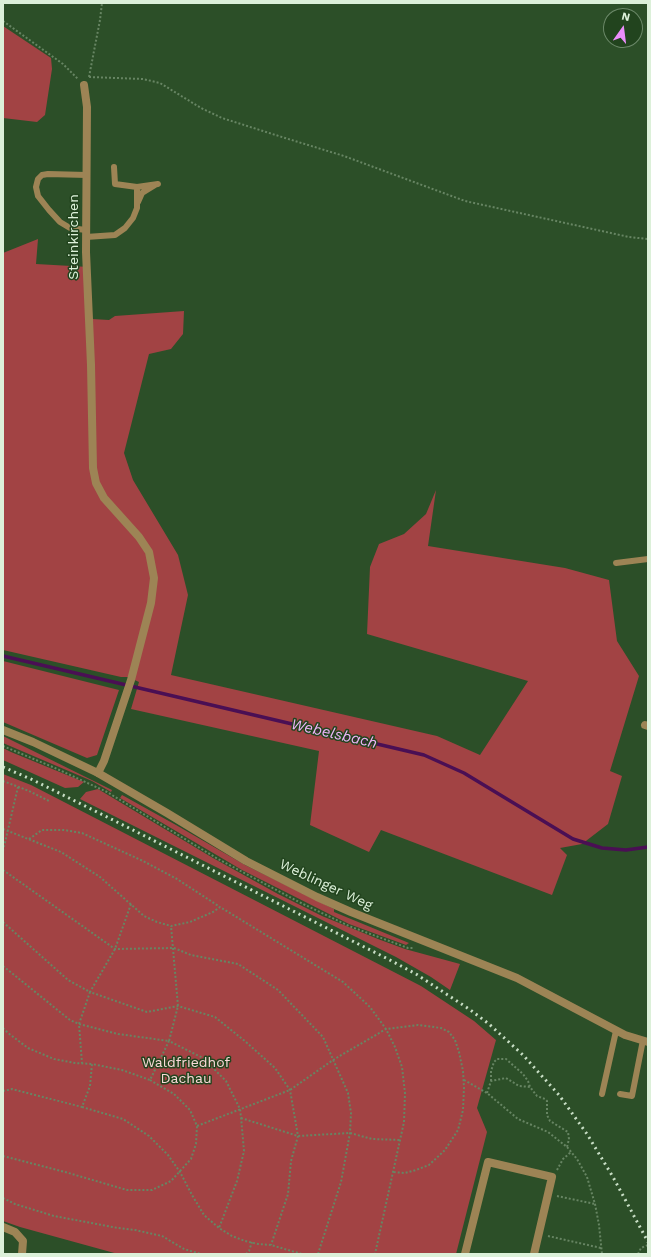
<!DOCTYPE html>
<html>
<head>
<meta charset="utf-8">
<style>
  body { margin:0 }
  #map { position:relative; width:651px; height:1257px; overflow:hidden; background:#2c4f28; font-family:"Work Sans",sans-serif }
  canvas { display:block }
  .frame { position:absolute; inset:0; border:4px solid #dcf0d9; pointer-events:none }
  .north { position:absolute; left:603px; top:8px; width:40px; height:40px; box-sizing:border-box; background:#22441e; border:1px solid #6c8969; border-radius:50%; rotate:14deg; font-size:11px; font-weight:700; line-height:16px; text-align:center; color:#dcf0d9 }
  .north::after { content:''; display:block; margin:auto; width:14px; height:18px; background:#eb8dfb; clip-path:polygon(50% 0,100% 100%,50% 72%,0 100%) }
</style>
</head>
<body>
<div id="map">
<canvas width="651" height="1257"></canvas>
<div class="frame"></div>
<div class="north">N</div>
</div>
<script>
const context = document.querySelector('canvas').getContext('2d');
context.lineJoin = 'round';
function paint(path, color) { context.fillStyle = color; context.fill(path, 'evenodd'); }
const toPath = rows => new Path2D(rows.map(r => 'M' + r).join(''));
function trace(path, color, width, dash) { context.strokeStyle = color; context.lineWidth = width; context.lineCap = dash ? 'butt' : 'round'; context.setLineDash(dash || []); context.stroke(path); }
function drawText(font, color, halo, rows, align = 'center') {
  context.font = font + ' "Work Sans",sans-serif'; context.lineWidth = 3; context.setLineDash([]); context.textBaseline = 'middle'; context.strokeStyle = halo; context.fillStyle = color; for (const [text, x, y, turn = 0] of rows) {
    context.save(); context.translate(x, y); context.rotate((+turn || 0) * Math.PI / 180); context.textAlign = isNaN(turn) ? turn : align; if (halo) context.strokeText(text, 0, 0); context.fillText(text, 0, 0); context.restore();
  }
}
paint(toPath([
  [3,26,51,58,52,69,45,115,37,122,3,118],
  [38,239,36,264,89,267,92,319,109,320,115,316,184,311,183,334,171,349,149,354,124,453,133,480,178,555,188,595,171,675,437,736,480,755,528,681,367,634,370,567,379,544,404,534,426,514,436,490,428,546,565,568,609,580,617,641,639,676,610,771,622,776,608,824,582,844,560,848,567,855,552,895,381,830,369,852,310,825,319,751,131,709,139,682,128,677,121,677,3,650,3,253],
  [3,661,119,690,97,755,87,758,3,722],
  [3,736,112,790,111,792,92,781,3,743],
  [3,748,11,752,84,782,78,787,65,788,3,760],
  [3,774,31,785,421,986,474,1021,496,1040,477,1108,487,1132,456,1254,118,1254,20,1227,3,1221],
  [98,789,213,858,278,894,322,916,378,939,405,949,460,964,450,990,431,977,396,957,80,799,86,792],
  [122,795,176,825,245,865,334,909,334,912,409,943,406,945,349,924,242,870,120,798]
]), '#a24344');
trace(toPath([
  [3,656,424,755,464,773,573,839,602,848,626,850,648,847]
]), '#4a0f54', 3.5);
trace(toPath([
  [3,21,63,64,78,79],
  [89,77,143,79,160,83,201,108,222,118,285,138,344,156,465,201,629,237,648,239],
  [89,77,100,20,102,3],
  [3,746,55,768,107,792,218,859,299,902,349,926,408,948,414,948],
  [3,781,29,791,49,801],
  [3,829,61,852,100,877,144,916,157,922,171,926,190,922,213,912,220,907,343,982,370,1007,386,1029,395,1047,402,1067,405,1093,404,1122,375,1254],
  [29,839,42,830,64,830,82,833,143,861,177,879,220,907],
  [3,851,18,787],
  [3,870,115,949,174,948,191,955,238,964,278,990,323,1037,348,1093,351,1113,350,1133,341,1182,318,1254],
  [131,904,115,949,90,992,147,1012,178,1006,215,1017,246,1042,275,1068,290,1090,298,1136,291,1161,288,1194,271,1245],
  [3,922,68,980,90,992,79,1024,82,1063],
  [3,966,70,1020,79,1024,118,1034,169,1041,178,1006,171,926],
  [3,1028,8,1033,28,1048,54,1059,75,1063,92,1064],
  [150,1080,174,1094,190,1110,197,1126,290,1090,333,1060,386,1029,418,1025,441,1028,449,1032,455,1040,459,1052,463,1071,464,1088,463,1110,458,1130,445,1150,429,1165,416,1170,405,1173,393,1172],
  [464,1080,487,1093,518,1119,548,1132,567,1147,577,1159,587,1177,595,1204,599,1225,602,1254],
  [491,1081,491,1071,494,1062,497,1059,506,1059,523,1074,528,1081,530,1087],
  [3,1091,12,1089,82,1107,90,1086,92,1064,122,1070,150,1080,169,1041,203,1058,226,1081,240,1109,241,1117,244,1151,237,1181,219,1228],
  [487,1093,491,1081,506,1078,519,1086,530,1087,537,1096,545,1099,547,1101,547,1115,550,1121,568,1132,569,1139,567,1147],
  [82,1107,123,1119,149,1136,168,1155,180,1172,192,1195,204,1215,219,1228,232,1236,245,1241,258,1244,271,1245,302,1254],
  [241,1118,298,1136,350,1133,372,1139,400,1140],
  [3,1156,65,1172,127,1190,152,1190,171,1181,191,1159,196,1144,197,1126],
  [557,1170,563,1159,571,1152],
  [557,1196,595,1204],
  [3,1198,15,1204,54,1216,118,1228,135,1230,162,1236,184,1249,201,1254],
  [548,1236,601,1248],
  [246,1254,249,1251,252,1242],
  [638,1254,641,1248,648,1245]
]), '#678563', 2, [2, 2]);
trace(toPath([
  [114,167,115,184,137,187,158,184],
  [138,202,142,193,155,185],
  [86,230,70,228,60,222,49,210,38,196,36,187,38,179,42,175,48,174,87,175],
  [86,237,115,235,125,228,133,218,137,208,137,187],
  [616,563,648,559],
  [602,1094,616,1031],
  [620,1094,632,1096,643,1040]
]), '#9d8455', 6);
trace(toPath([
  [84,85,87,107,86,252,91,365,93,468,96,483,104,498,139,537,149,552,154,578,151,603,131,680,104,761,98,773],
  [645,725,648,726],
  [3,1227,15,1232,23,1241,22,1254],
  [465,1254,488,1162,552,1177,534,1254]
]), '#9d8455', 8);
trace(toPath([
  [3,730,33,742,98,773,167,813,246,861,317,897,351,912,517,978,625,1035,648,1042]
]), '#9d8455', 8);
trace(toPath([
  [3,767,33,780,127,827,388,959,416,974,469,1009,489,1024,523,1055,559,1095,587,1134,613,1177,648,1242]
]), '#c8dec5', 3, [2, 4]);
drawText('14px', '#dcf0d9', '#22441e', [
  ["Steinkirchen",74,237,-90],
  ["Weblinger Weg",326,885,25]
]);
drawText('14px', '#fbd9d8', '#22441e', [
  ["Waldfriedhof",186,1063],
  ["Dachau",186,1079]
]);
drawText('italic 15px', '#efb4f9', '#22441e', [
  ["Webelsbach",334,734,13]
]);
</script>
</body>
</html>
